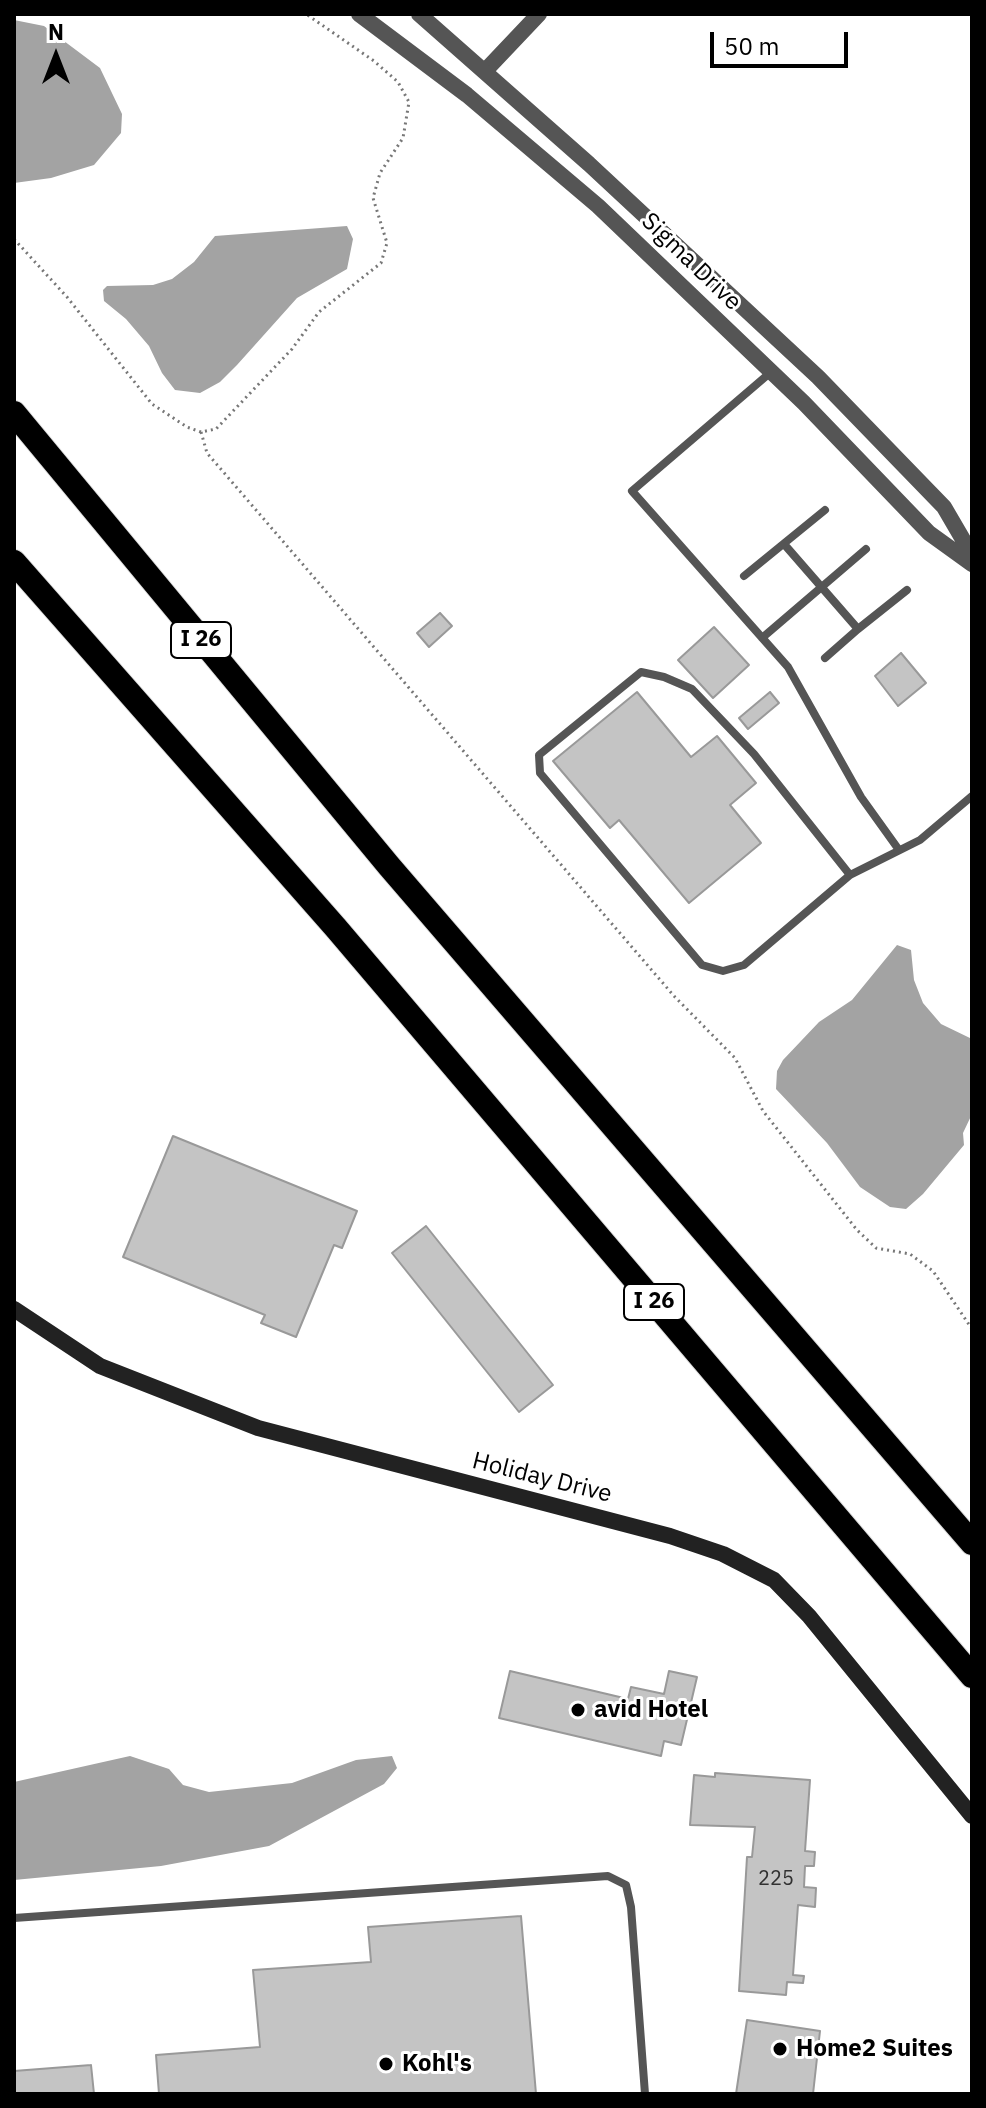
<!DOCTYPE html>
<html>
<head>
<meta charset="utf-8">
<style>
  body { margin:0 }
  #map { position:relative; width:986px; height:2108px; overflow:hidden; background:#fff; font-family:"IBM Plex Sans",sans-serif }
  canvas { display:block }
  .frame { position:absolute; inset:0; border:16px solid #000; pointer-events:none }
  .north { position:absolute; left:16px; top:16px; width:80px; height:80px; -webkit-text-stroke:6px #fff; paint-order:stroke; rotate:0deg; font-size:22px; font-weight:700; line-height:32px; text-align:center; color:#000 }
  .north::after { content:''; display:block; margin:auto; width:28px; height:36px; background:#000; clip-path:polygon(50% 0,100% 100%,50% 72%,0 100%) }
  .scale { position:absolute; left:710px; top:32px; width:138px; height:36px; box-sizing:border-box; border:4px solid #000; border-top:0; padding-left:10px; font-size:24px; line-height:28px; white-space:nowrap; color:#000; -webkit-text-stroke:6px #fff; paint-order:stroke }
</style>
</head>
<body>
<div id="map">
<canvas width="986" height="2108"></canvas>
<div class="frame"></div>
<div class="north">N</div>
<div class="scale">50 m</div>
</div>
<script>
const context = document.querySelector('canvas').getContext('2d');
context.lineJoin = 'round';
function paint(path, color) { context.fillStyle = color; context.fill(path, 'evenodd'); }
const toPath = rows => new Path2D(rows.map(r => 'M' + r).join(''));
function trace(path, color, width, dash) { context.strokeStyle = color; context.lineWidth = width; context.lineCap = dash ? 'butt' : 'round'; context.setLineDash(dash || []); context.stroke(path); }
function drawText(font, color, halo, rows, align = 'center') {
  context.font = font + ' "IBM Plex Sans",sans-serif'; context.lineWidth = 6; context.setLineDash([]); context.textBaseline = 'middle'; context.strokeStyle = halo; context.fillStyle = color; for (const [text, x, y, turn = 0] of rows) {
    context.save(); context.translate(x, y); context.rotate((+turn || 0) * Math.PI / 180); context.textAlign = isNaN(turn) ? turn : align; if (halo) context.strokeText(text, 0, 0); context.fillText(text, 0, 0); context.restore();
  }
}
paint(toPath([
  [14,20,44,26,100,68,122,114,121,133,94,165,51,178,14,183],
  [347,226,353,239,347,269,297,298,237,365,220,382,200,393,175,390,162,373,149,346,126,319,104,301,103,290,107,286,153,285,172,279,194,262,215,236],
  [897,945,911,950,914,980,923,1003,941,1024,972,1039,972,1114,963,1133,964,1145,923,1194,906,1209,890,1207,860,1187,827,1143,776,1089,777,1071,783,1060,819,1022,852,1000],
  [130,1756,169,1769,183,1785,209,1792,292,1783,356,1760,392,1756,397,1768,384,1784,269,1846,161,1866,14,1880,14,1782]
]), '#a3a3a3');
const building = toPath([
  [440,613,452,626,429,647,417,633,440,613],
  [714,627,749,665,713,698,678,660,714,627],
  [901,653,926,683,898,706,875,676,901,653],
  [637,692,691,757,717,736,756,783,730,805,761,843,689,903,619,820,610,828,553,761,637,692],
  [770,692,779,703,748,729,739,718,770,692],
  [173,1136,357,1211,342,1248,334,1245,296,1337,261,1323,265,1315,123,1257,173,1136],
  [426,1226,553,1385,519,1412,392,1253,426,1226],
  [510,1671,628,1699,631,1687,664,1694,669,1671,697,1677,681,1745,664,1741,661,1756,499,1718,510,1671],
  [715,1773,810,1780,805,1851,815,1852,814,1866,805,1866,804,1887,816,1888,815,1907,798,1905,793,1975,804,1976,803,1983,787,1982,786,1995,739,1991,747,1857,752,1857,755,1827,690,1825,694,1775,715,1777,715,1773],
  [521,1916,536,2094,159,2094,156,2055,260,2047,253,1970,371,1962,368,1927,521,1916],
  [747,2020,820,2031,813,2094,736,2094,747,2020],
  [91,2065,94,2094,14,2094,14,2071,91,2065]
]);
paint(building, '#c4c4c4');
trace(building, '#999', 2);
const motorway = toPath([
  [14,413,389,866,972,1543],
  [14,562,336,928,972,1676]
]);
trace(motorway, '#dbdbdb', 26);
trace(toPath([
  [14,239,67,297,152,404,187,427,201,432,216,429,292,349,319,312,381,263,387,243,373,198,380,173,403,138,409,102,398,82,374,61,306,14],
  [201,432,207,453,674,996,735,1058,763,1111,857,1230,876,1248,910,1254,933,1271,972,1329]
]), '#777', 3, [2, 4]);
trace(toPath([
  [771,372,632,491,788,667,861,797,899,850],
  [784,544,858,629,825,658],
  [744,576,825,510],
  [858,629,907,590],
  [762,638,866,549],
  [850,875,754,754,692,689,664,677,641,672,539,755,540,773,702,965,723,971,744,965,850,875,920,840,972,796],
  [14,1918,608,1876,626,1885,631,1907,645,2094]
]), '#555', 8);
trace(toPath([
  [485,71,539,14]
]), '#555', 16);
trace(toPath([
  [359,14,467,95,598,206,804,403,929,533,972,564],
  [419,14,589,164,818,377,944,507,972,555]
]), '#555', 16);
trace(toPath([
  [14,1309,100,1366,258,1428,670,1536,723,1554,774,1580,809,1616,972,1816]
]), '#222', 16);
trace(motorway, '#000', 24);
for (const [x, y, r, color] of [
  [578,1710,8,"#000"],
  [780,2049,8,"#000"],
  [386,2064,8,"#000"]
]) { const dot = new Path2D(); dot.arc(x, y, r, 0, 2 * Math.PI); context.fillStyle = color; context.fill(dot); trace(dot, '#fff', 3); }
drawText('20px', '#313131', null, [
  ["225",776,1879]
]);
for (const [x, y, w] of [
  [201,640,60],
  [654,1302,60]
]) { const box = new Path2D(); box.roundRect(x - w / 2, y - 18, w, 36, 6); context.fillStyle = '#fff'; context.fill(box); trace(box, '#000', 2); }
drawText('bold 22px', '#000', null, [
  ["I 26",201,640],
  ["I 26",654,1302]
]);
drawText('24px', '#000', '#fff', [
  ["Sigma Drive",691,262,44],
  ["Holiday Drive",542,1478,14]
]);
drawText('bold 24px', '#000', '#fff', [
  ["avid Hotel",594,1710],
  ["Home2 Suites",796,2049],
  ["Kohl's",402,2064]
], 'left');
</script>
</body>
</html>
